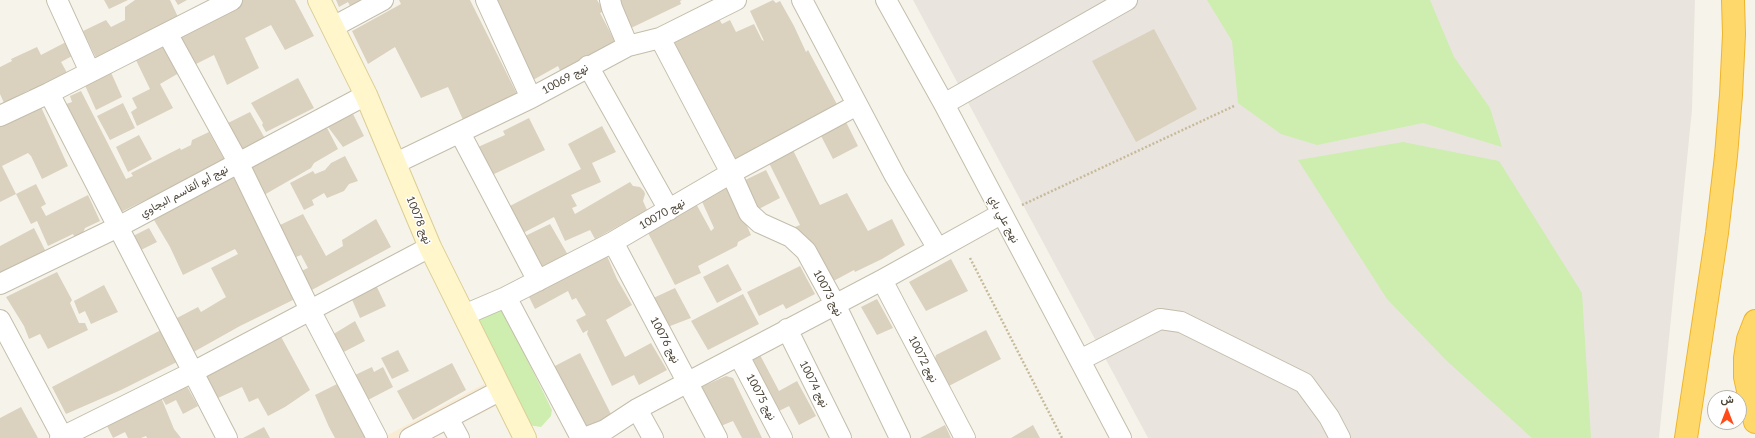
<!DOCTYPE html>
<html>
<head>
<meta charset="utf-8">
<style>
  body { margin:0 }
  #map { position:relative; width:1755px; height:438px; overflow:hidden; background:#f6f4ea; font-family:Lato,Vazirmatn,sans-serif }
  canvas { display:block }
  .north { position:absolute; left:1707px; top:390px; width:40px; height:40px; box-sizing:border-box; background:#fff; border:1px solid #b7b5af; border-radius:50%; rotate:0deg; font-size:11px; font-weight:700; line-height:16px; text-align:center; color:#4c4537 }
  .north::after { content:''; display:block; margin:auto; width:14px; height:18px; background:#ff4b18; clip-path:polygon(50% 0,100% 100%,50% 72%,0 100%) }
</style>
</head>
<body>
<div id="map">
<canvas width="1755" height="438"></canvas>
<div class="north">ش</div>
</div>
<script>
const context = document.querySelector('canvas').getContext('2d');
context.lineJoin = 'round';
function paint(path, color) { context.fillStyle = color; context.fill(path, 'evenodd'); }
const toPath = rows => new Path2D(rows.map(r => 'M' + r).join(''));
function trace(path, color, width, dash) { context.strokeStyle = color; context.lineWidth = width; context.lineCap = dash ? 'butt' : 'round'; context.setLineDash(dash || []); context.stroke(path); }
function drawText(font, color, halo, rows, align = 'center') {
  context.font = font + ' Lato,Vazirmatn,sans-serif'; context.lineWidth = 3; context.setLineDash([]); context.textBaseline = 'middle'; context.strokeStyle = halo; context.fillStyle = color; for (const [text, x, y, turn = 0] of rows) {
    context.save(); context.translate(x, y); context.rotate((+turn || 0) * Math.PI / 180); context.textAlign = isNaN(turn) ? turn : align; if (halo) context.strokeText(text, 0, 0); context.fillText(text, 0, 0); context.restore();
  }
}
paint(toPath([
  [484,384,496,406,434,438,382,438]
]), '#faecd4');
paint(toPath([
  [913,0,1695,0,1692,110,1659,438,1148,438]
]), '#e9e5de');
paint(toPath([
  [1207,0,1430,0,1454,57,1490,108,1502,147,1423,123,1317,145,1281,134,1238,103,1232,41],
  [1403,142,1499,161,1582,293,1591,438,1532,438,1447,361,1387,299,1298,160],
  [493,306,503,310,552,410,551,416,541,427,528,425,474,316]
]), '#cdeeaf');
paint(toPath([
  [104,0,128,0,109,9],
  [135,0,170,0,178,17,98,62,83,31,106,20,111,27,125,20,125,7],
  [175,0,187,0,178,5],
  [240,0,295,0,314,36,285,50,271,25,245,38,259,68,227,85,214,55,192,66,176,32],
  [336,0,368,0,351,8,348,2,339,7],
  [399,0,470,0,518,96,464,122,448,87,421,98,395,47,368,64,352,31,401,4],
  [491,0,597,0,604,11,600,13,618,47,563,77,558,66,533,80],
  [615,0,682,0,680,1,681,4,629,29],
  [773,0,776,3,780,1,794,26,806,52,808,50,840,110,756,147,759,153,732,167,668,40,718,17,722,24,730,20,736,32,754,24,762,40,764,41,750,11],
  [1154,29,1197,109,1136,142,1092,61],
  [161,41,179,73,160,84,173,108,137,126,131,112,137,108,132,98,150,89,133,54],
  [66,42,74,55,61,62,70,78,33,96,29,90,4,103,0,94,0,67,12,61,11,59,37,47,41,55],
  [109,68,122,97,96,110,83,81],
  [298,78,314,108,266,132,262,125,263,123,251,103],
  [81,91,126,179,133,176,131,173,180,148,181,150,191,145,192,140,209,132,225,161,115,215,63,105,72,102,70,96],
  [123,103,135,128,110,140,97,116],
  [41,107,68,166,42,179,31,156,28,153,2,166,16,194,36,184,46,204,41,207,46,216,88,195,100,221,85,228,83,233,75,238,73,234,48,246,37,221,31,224,16,194,0,202,0,127],
  [250,112,267,142,239,159,222,126],
  [353,114,364,136,343,147,328,127],
  [529,118,545,150,492,175,478,147,505,135,503,131],
  [845,120,858,146,833,159,820,134],
  [324,122,338,149,314,163,311,168,264,195,248,163],
  [602,126,616,152,592,163,601,182,571,195,577,206,572,208,575,214,630,182,633,186,640,187,644,191,645,194,643,201,647,210,595,239,590,230,565,241,554,217,521,234,508,207,581,169,568,144],
  [139,135,152,159,128,172,116,147],
  [791,146,820,205,847,193,868,231,892,219,905,245,882,259,855,272,854,270,828,284,810,254,795,227,800,225,767,159],
  [345,156,358,181,349,184,344,191,327,198,320,186,324,193,312,200,314,205,304,210,290,183,313,171,315,174,325,170,331,163],
  [766,170,780,198,755,211,741,182],
  [233,176,297,298,240,326,190,354,175,319,198,307,201,312,226,297,211,268,238,254,235,249,183,275,170,247,151,215],
  [726,178,751,235,738,242,737,246,698,266,701,273,675,285,645,227,694,200,711,231,714,228,699,195],
  [303,214,326,256,343,246,342,240,376,219,391,247,310,291,297,273,308,268,301,255,296,257,280,225],
  [550,224,568,255,539,270,523,237],
  [34,228,48,256,0,280,0,246],
  [149,228,157,242,139,251,131,237],
  [604,249,617,279,632,305,606,320,625,357,651,343,667,370,639,385,634,375,612,386,587,334,588,330,583,333,576,320,586,315,576,298,572,300,568,291,535,309,525,289],
  [951,259,968,291,926,311,909,282],
  [728,264,742,290,717,303,703,277],
  [800,266,815,294,786,309,783,304,759,316,747,292],
  [57,272,72,300,70,303,79,323,85,323,88,330,48,349,40,334,29,339,24,326,6,297],
  [375,283,386,306,360,318,350,295],
  [104,285,118,312,91,324,85,311,79,314,74,301],
  [675,288,691,318,665,328,649,300],
  [743,294,759,324,708,350,691,321],
  [877,299,893,328,877,335,861,307],
  [355,321,365,341,336,356,327,338],
  [161,330,177,362,121,390,66,414,52,387],
  [986,330,1001,359,945,388,933,366,936,355],
  [279,333,310,390,285,407,268,416,258,398,249,402,242,387,218,398,203,373],
  [398,350,409,371,392,379,381,358],
  [580,353,614,420,585,430,551,368],
  [760,355,779,391,797,381,816,416,799,425,789,406,775,413,746,363],
  [452,363,466,390,413,420,397,391],
  [372,367,374,372,383,367,393,387,368,400,355,375],
  [726,376,733,378,762,438,742,438,733,421,716,428,697,389],
  [184,381,198,406,183,414,176,400,166,405,160,395],
  [339,383,368,438,335,438,329,427,315,395],
  [160,395,174,429,181,438,147,438,146,436,141,438,128,438,125,432,113,438,105,422],
  [21,407,38,438,0,438,0,418],
  [945,425,951,438,920,438],
  [1033,425,1040,438,1011,438],
  [264,427,270,438,243,438]
]), '#dad1be');
const street = toPath([
  [57,0,90,72],
  [486,0,531,98],
  [610,0,612,8,628,46],
  [802,0,895,176,938,249],
  [886,0,944,104,1121,438],
  [333,27,383,0],
  [167,33,238,162,310,310,377,438],
  [660,38,731,173,749,213,760,223,791,237,806,251,835,304,900,438],
  [588,66,669,210],
  [49,93,227,438],
  [944,104,1127,0],
  [0,116,49,93,232,0],
  [460,133,538,281],
  [396,163,531,98,628,46,660,38,736,0],
  [613,242,717,438],
  [882,280,965,438],
  [0,284,118,227,366,95],
  [506,297,581,438],
  [464,315,506,297,613,242,731,173,857,105],
  [0,320,63,438],
  [787,329,841,438],
  [739,356,782,438],
  [1080,360,1160,319,1181,322,1304,383,1329,417,1340,438],
  [637,409,653,438],
  [448,418,459,438],
  [60,438,193,372,430,247],
  [410,438,501,390],
  [584,438,605,430,637,409,882,280,1001,214]
]);
const secondary = toPath([
  [319,0,366,95,430,247,525,438]
]);
const highway = toPath([
  [1755,321,1748,339,1745,358,1745,377,1755,422],
  [1686,438,1717,233,1726,156,1731,95,1734,34,1733,0]
]);
trace(street, '#c3bdab', 22);
trace(secondary, '#dbcd95', 24);
trace(highway, '#eeb42c', 24);
trace(toPath([
  [1022,205,1234,106],
  [970,258,1062,438]
]), '#c7ba9b', 2.5, [2, 2]);
trace(street, '#fff', 20);
trace(secondary, '#fff6cb', 22);
trace(highway, '#ffd86c', 22);
drawText('11px', '#4c4537', '#fff', [
  ["نهج 10069",565,79,-29],
  ["نهج أبو ألقاسم البجاوي",184,191,-28],
  ["نهج 10070",662,214,-30],
  ["نهج علي باي",1004,219,62],
  ["نهج 10078",419,220,68],
  ["نهج 10073",828,293,62],
  ["نهج 10076",665,340,62],
  ["نهج 10072",923,359,63],
  ["نهج 10074",814,384,63],
  ["نهج 10075",761,397,62]
]);
</script>
</body>
</html>
